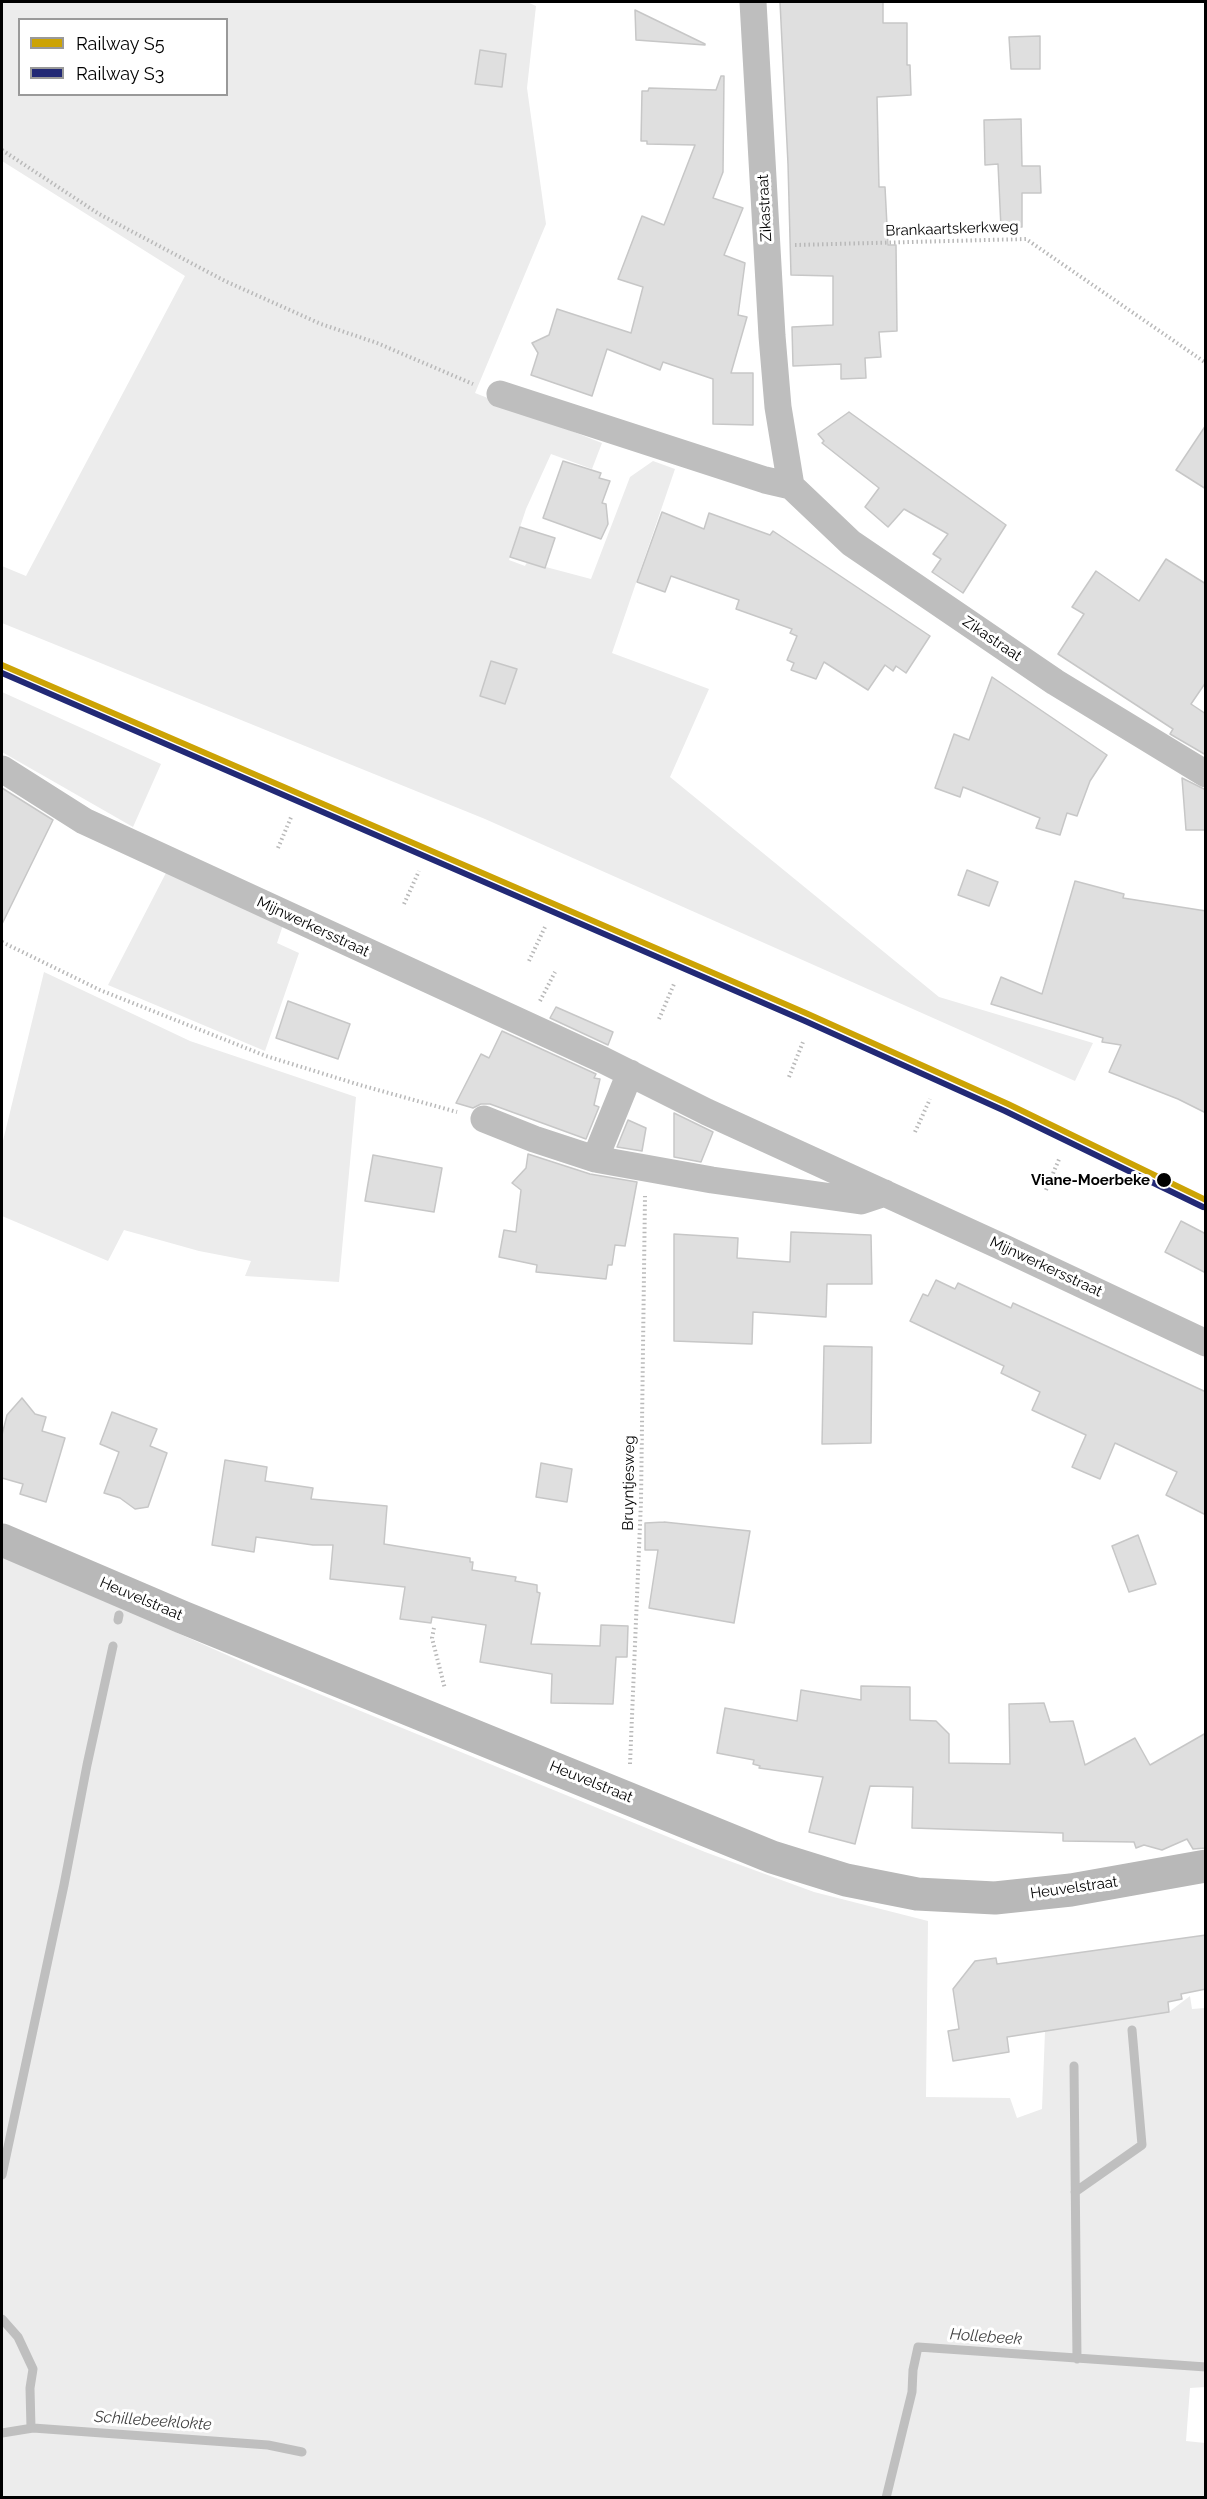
<!DOCTYPE html>
<html>
<head>
<meta charset="utf-8">
<style>
  body { margin:0 }
  #map { position:relative; width:1207px; height:2499px; overflow:hidden; background:#fff; font-family:Raleway,sans-serif }
  canvas { display:block }
  .frame { position:absolute; inset:0; border:3px solid #000; pointer-events:none }
  .legend { position:absolute; left:18px; top:18px; width:210px; height:78px; box-sizing:border-box; background:#fff; border:2px solid #999; margin:0; padding:8px 10px; list-style:none; font-size:18px; color:#000 }
  .legend li { display:flex; align-items:center; gap:12px; height:30px }
  .legend b { width:30px; border:2px solid #999 }
</style>
</head>
<body>
<div id="map">
<canvas width="1207" height="2499"></canvas>
<div class="frame"></div>
<ul class="legend">
<li><b style="height:8px;background:#cca305"></b>Railway S5</li>
<li><b style="height:8px;background:#222975"></b>Railway S3</li>
</ul>
</div>
<script>
const context = document.querySelector('canvas').getContext('2d');
context.lineJoin = 'round';
function paint(path, color) { context.fillStyle = color; context.fill(path, 'evenodd'); }
const toPath = rows => new Path2D(rows.map(r => 'M' + r).join(''));
function trace(path, color, width, dash) { context.strokeStyle = color; context.lineWidth = width; context.lineCap = dash ? 'butt' : 'round'; context.setLineDash(dash || []); context.stroke(path); }
function drawText(font, color, halo, rows, align = 'center') {
  context.font = font + ' Raleway,sans-serif'; context.lineWidth = 6; context.setLineDash([]); context.textBaseline = 'middle'; context.strokeStyle = halo; context.fillStyle = color; for (const [text, x, y, turn = 0] of rows) {
    context.save(); context.translate(x, y); context.rotate((+turn || 0) * Math.PI / 180); context.textAlign = isNaN(turn) ? turn : align; if (halo) context.strokeText(text, 0, 0); context.fillText(text, 0, 0); context.restore();
  }
}
paint(toPath([
  [2,2,527,2,536,6,527,88,546,224,475,393,602,443,592,469,551,454,526,509,509,560,525,566,527,562,591,579,630,477,653,461,675,469,612,653,709,689,670,777,939,997,1093,1043,1075,1081,485,819,2,623,2,566,26,576,185,276,2,161],
  [20,20,226,20,226,94,20,94],
  [2,692,161,764,133,827,2,752],
  [168,869,284,922,277,943,299,953,265,1051,108,985],
  [44,972,190,1041,356,1097,339,1282,245,1276,251,1261,199,1251,124,1230,108,1261,2,1216,2,1145],
  [2,1555,263,1671,705,1852,814,1892,928,1921,926,2097,1010,2098,1017,2118,1042,2109,1045,2031,1169,2012,1190,1996,1192,2009,1205,2008,1206,2387,1190,2388,1186,2441,1205,2443,1205,2497,2,2497]
]), '#ececec');
trace(toPath([
  [118,1620,119,1615],
  [1074,2066,1077,2359],
  [2,2175,64,1885,87,1765,113,1646],
  [1075,2192,1142,2145,1132,2030],
  [2,2319,18,2337,33,2369,30,2388,31,2428],
  [2,2433,33,2428,268,2445,302,2452],
  [886,2498,912,2392,913,2370,918,2347,1206,2367]
]), '#bfbfbf', 9);
const building = toPath([
  [780,2,883,2,883,23,907,23,907,65,910,65,911,95,877,97,879,187,885,187,888,245,896,245,897,331,879,332,881,357,865,358,866,378,841,379,841,364,793,366,792,327,833,325,833,276,791,275,788,164,780,2],
  [635,10,705,44,705,45,636,40,635,10],
  [1040,36,1040,69,1011,69,1009,37,1040,36],
  [480,50,506,54,502,87,475,84,480,50],
  [721,76,724,76,723,172,713,198,743,208,724,255,745,263,738,315,747,317,731,373,753,373,753,425,713,424,713,379,663,362,660,370,607,349,592,396,531,375,538,353,532,343,549,335,557,309,631,333,643,287,618,279,642,216,664,225,695,145,647,144,647,141,641,141,642,91,648,91,649,88,716,90,721,76],
  [1021,119,1022,166,1040,166,1041,193,1022,193,1022,227,1001,228,998,164,985,165,984,120,1021,119],
  [849,412,1006,525,963,593,932,572,941,559,933,554,948,534,904,509,888,527,865,507,879,488,822,443,824,441,818,434,849,412],
  [1206,425,1206,489,1176,470,1206,425],
  [563,461,601,473,599,478,610,481,602,503,606,504,608,524,601,539,543,518,563,461],
  [662,512,704,529,709,513,770,535,773,531,930,636,906,673,896,666,893,671,885,665,868,690,824,662,816,679,791,670,794,663,787,660,797,636,790,633,792,629,736,609,739,600,671,576,665,592,637,582,662,512],
  [520,527,555,538,545,568,510,557,520,527],
  [1166,559,1206,584,1206,682,1191,704,1206,714,1206,755,1170,734,1173,729,1058,654,1084,614,1072,607,1096,571,1139,601,1166,559],
  [491,661,517,669,505,704,480,696,491,661],
  [992,677,1107,755,1090,781,1077,816,1067,813,1060,835,1036,828,1040,818,963,787,960,797,935,788,954,734,969,740,992,677],
  [1182,778,1206,790,1206,830,1186,830,1182,778],
  [2,788,53,820,2,924,2,788],
  [967,870,998,882,989,906,958,895,967,870],
  [1075,881,1124,894,1123,898,1206,911,1206,1113,1178,1099,1109,1072,1121,1045,1102,1042,1103,1038,991,1004,1001,977,1042,994,1075,881],
  [288,1001,350,1024,338,1059,276,1038,288,1001],
  [556,1007,613,1032,608,1045,550,1018,556,1007],
  [502,1031,596,1074,594,1078,600,1079,594,1105,599,1107,586,1139,490,1104,481,1104,473,1108,456,1103,481,1054,489,1058,502,1031],
  [674,1113,713,1132,701,1162,674,1157,674,1113],
  [628,1120,646,1128,642,1151,617,1147,628,1120],
  [528,1154,590,1174,637,1182,625,1246,615,1245,612,1265,608,1265,606,1279,536,1272,537,1265,499,1257,504,1230,516,1232,521,1190,512,1183,526,1168,528,1154],
  [373,1155,442,1168,434,1212,365,1201,373,1155],
  [1181,1221,1206,1234,1206,1273,1165,1252,1181,1221],
  [791,1232,871,1235,872,1284,827,1284,826,1317,753,1312,752,1344,674,1341,674,1234,738,1238,737,1258,790,1262,791,1232],
  [936,1280,955,1289,958,1283,1011,1308,1013,1303,1206,1392,1206,1515,1166,1495,1177,1472,1115,1443,1100,1479,1072,1467,1086,1435,1032,1410,1040,1392,1001,1373,1004,1366,910,1321,923,1294,928,1296,936,1280],
  [824,1346,872,1347,871,1443,822,1444,824,1346],
  [22,1398,35,1414,46,1417,42,1431,65,1438,46,1502,20,1494,23,1484,2,1478,2,1435,7,1415,22,1398],
  [112,1412,157,1429,150,1446,167,1453,148,1507,135,1509,120,1498,104,1493,119,1452,100,1444,112,1412],
  [225,1460,267,1467,265,1481,313,1488,311,1499,387,1506,384,1544,470,1558,470,1562,473,1562,472,1570,516,1577,515,1581,537,1585,537,1592,540,1593,531,1644,600,1646,601,1625,628,1626,627,1657,616,1657,613,1704,551,1703,552,1674,480,1662,486,1625,432,1617,431,1623,400,1619,405,1587,330,1579,333,1545,313,1545,256,1537,254,1552,212,1545,225,1460],
  [541,1463,572,1469,567,1502,536,1497,541,1463],
  [664,1522,750,1531,734,1623,649,1608,658,1550,645,1550,645,1523,664,1522],
  [1138,1535,1156,1584,1129,1592,1112,1546,1138,1535],
  [861,1686,910,1687,910,1720,936,1721,949,1734,949,1763,1010,1764,1009,1704,1044,1703,1050,1722,1073,1721,1085,1765,1135,1738,1150,1765,1206,1733,1206,1848,1193,1849,1187,1839,1162,1850,1144,1845,1136,1848,1134,1842,1063,1841,1063,1833,912,1828,913,1787,870,1786,855,1844,809,1832,823,1777,759,1768,760,1766,753,1764,754,1760,717,1753,725,1708,797,1721,801,1690,861,1700,861,1686],
  [1206,1935,1206,1989,1181,1994,1182,1999,1168,2002,1169,2012,1007,2037,1009,2052,953,2061,948,2031,959,2029,953,1989,975,1961,996,1958,997,1964,1206,1935]
]);
paint(building, '#dfdfdf');
trace(building, '#c7c7c7', 1.5);
trace(toPath([
  [2,150,99,214,225,281,321,324,377,343,473,384],
  [795,245,1026,239,1206,363],
  [278,848,292,815],
  [404,904,419,871],
  [2,942,100,990,266,1056,360,1085,457,1112],
  [529,961,545,927],
  [540,1001,555,972],
  [659,1019,674,984],
  [789,1077,803,1042],
  [915,1132,930,1099],
  [1046,1190,1060,1157],
  [434,1628,432,1638,445,1689],
  [630,1764,641,1501,645,1196]
]), '#b9b9b9', 4, [1.5, 3]);
trace(toPath([
  [753,2,772,336,778,407,791,486],
  [500,394,765,480,791,486,851,543,1055,682,1206,774],
  [2,769,84,821,603,1060,707,1112,1000,1246,1206,1343],
  [484,1119,534,1139,595,1159,712,1180,861,1201,885,1193],
  [595,1159,630,1073]
]), '#bebebe', 27);
trace(toPath([
  [2,1540,182,1617,772,1857,846,1880,917,1894,995,1898,1071,1890,1206,1866]
]), '#b8b8b8', 33);
trace(toPath([
  [2,665,808,1014,1008,1104,1206,1200]
]), '#cca305', 6);
trace(toPath([
  [2,673,805,1021,1005,1111,1203,1207]
]), '#222975', 6);
for (const [x, y, r, color] of [
  [1164,1180,8,"#000"]
]) { const dot = new Path2D(); dot.arc(x, y, r, 0, 2 * Math.PI); context.fillStyle = color; context.fill(dot); trace(dot, '#fff', 2); }
drawText('15px', '#000', '#fff', [
  ["Zikastraat",765,208,-93],
  ["Brankaartskerkweg",952,229,-2],
  ["Zikastraat",992,639,34],
  ["Mijnwerkersstraat",313,927,25],
  ["Mijnwerkersstraat",1046,1267,25],
  ["Bruyntjesweg",629,1483,-89],
  ["Heuvelstraat",141,1599,23],
  ["Heuvelstraat",591,1782,22],
  ["Heuvelstraat",1074,1888,-8]
]);
drawText('bold 15px', '#000', '#fff', [
  ["Viane-Moerbeke",1150,1180]
], 'right');
drawText('italic 16px', '#444', '#fff', [
  ["Hollebeek",986,2337,4],
  ["Schillebeeklokte",153,2421,4]
]);
</script>
</body>
</html>
